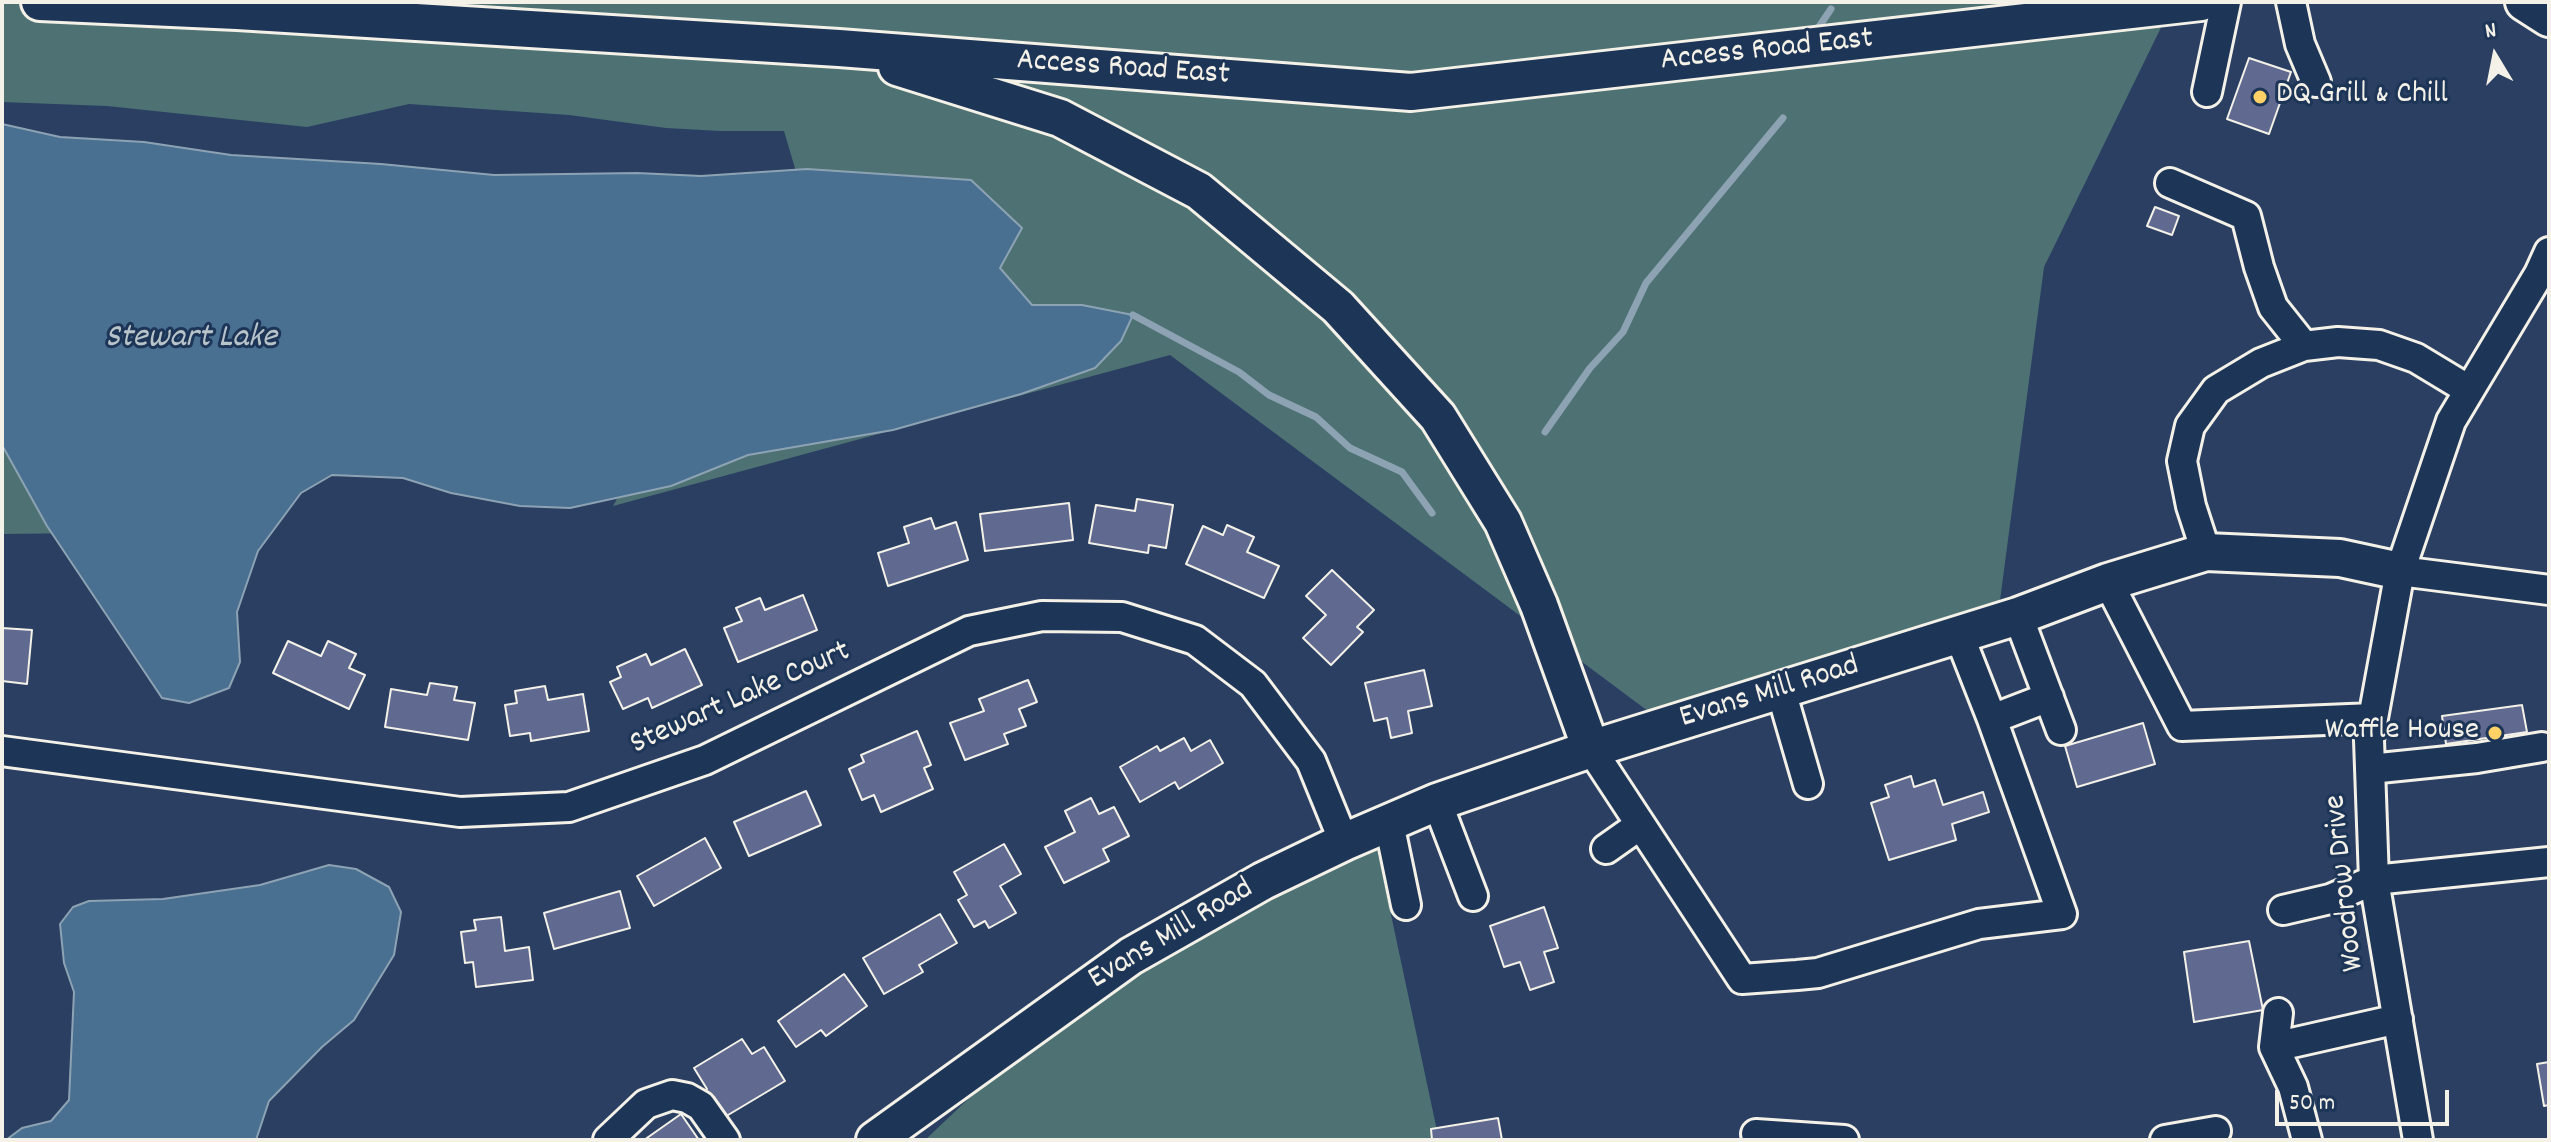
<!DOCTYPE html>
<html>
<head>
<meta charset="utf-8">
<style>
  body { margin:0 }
  #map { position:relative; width:2551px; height:1142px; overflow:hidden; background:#2a3f62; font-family:Dekko,sans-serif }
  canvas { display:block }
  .frame { position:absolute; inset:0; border:4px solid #f4f1e8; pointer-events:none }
  .north { position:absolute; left:2455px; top:16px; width:80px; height:80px; -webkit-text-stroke:6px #1d3557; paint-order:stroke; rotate:350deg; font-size:22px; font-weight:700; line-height:32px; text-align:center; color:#f4f1e8 }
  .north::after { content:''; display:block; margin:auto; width:28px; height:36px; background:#f4f1e8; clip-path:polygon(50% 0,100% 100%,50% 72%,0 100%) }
  .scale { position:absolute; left:2275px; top:1090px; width:174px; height:36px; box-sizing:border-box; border:4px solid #f4f1e8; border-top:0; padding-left:10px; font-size:24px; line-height:28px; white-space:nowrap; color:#f4f1e8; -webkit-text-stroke:6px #1d3557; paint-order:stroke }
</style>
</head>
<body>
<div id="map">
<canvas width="2551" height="1142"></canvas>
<div class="frame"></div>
<div class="north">N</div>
<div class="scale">50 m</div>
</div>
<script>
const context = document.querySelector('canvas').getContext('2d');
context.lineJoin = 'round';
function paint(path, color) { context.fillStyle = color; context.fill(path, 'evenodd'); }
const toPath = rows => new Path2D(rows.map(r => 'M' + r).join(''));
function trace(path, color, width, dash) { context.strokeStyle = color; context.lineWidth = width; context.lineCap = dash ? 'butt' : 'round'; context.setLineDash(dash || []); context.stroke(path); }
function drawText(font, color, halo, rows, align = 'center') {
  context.font = font + ' Dekko,sans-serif'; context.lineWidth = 6; context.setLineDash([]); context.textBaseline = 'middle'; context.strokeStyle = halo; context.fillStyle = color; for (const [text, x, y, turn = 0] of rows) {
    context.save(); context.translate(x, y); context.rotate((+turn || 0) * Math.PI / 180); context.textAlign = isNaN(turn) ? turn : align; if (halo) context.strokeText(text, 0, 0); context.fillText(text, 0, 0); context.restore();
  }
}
paint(toPath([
  [2,2,1986,2,2171,7,2044,267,1999,608,1660,720,1170,355,613,506,702,345,817,243,784,131,721,131,666,128,569,115,409,104,307,127,107,106,2,102],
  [2,390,86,533,2,534],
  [1377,849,1439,1140,925,1140,1060,1012,1217,918]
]), '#4e7273');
const water = toPath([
  [2,124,60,137,144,142,231,155,381,164,494,175,637,173,701,176,807,169,971,180,1022,228,1000,268,1032,305,1082,305,1133,315,1121,341,1095,368,1021,394,893,430,748,455,671,486,570,508,520,506,451,493,403,478,332,475,301,493,258,551,237,612,240,662,229,688,189,703,162,698,47,526,2,445,2,124],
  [329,865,356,869,389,887,401,912,394,955,354,1020,322,1047,269,1101,256,1140,6,1140,22,1128,51,1121,69,1100,74,992,64,963,60,924,73,907,89,901,163,899,260,885,329,865]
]);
paint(water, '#496f91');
trace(water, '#8da3b4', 2);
trace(toPath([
  [1814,34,1831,9],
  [1133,315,1239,372,1269,395,1316,417,1350,448,1402,472,1432,513],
  [1545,432,1590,368,1623,332,1646,283,1783,118]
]), '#8da3b4', 7);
const building = toPath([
  [2249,58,2291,72,2269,134,2227,119,2249,58],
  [2155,207,2179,216,2172,235,2147,226,2155,207],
  [1137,499,1173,505,1166,548,1149,545,1148,553,1089,543,1096,505,1135,511,1137,499],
  [1069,503,1073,540,985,551,980,514,1069,503],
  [931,518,935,529,956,522,968,560,888,586,878,553,909,543,904,527,931,518],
  [1227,525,1254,537,1247,552,1279,566,1264,598,1186,564,1203,526,1223,535,1227,525],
  [1332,570,1374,610,1357,627,1363,632,1331,665,1303,638,1326,615,1306,596,1332,570],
  [803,595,817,630,738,662,724,628,742,621,736,608,760,598,765,610,803,595],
  [2,628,32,630,27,684,2,681,2,628],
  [288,641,321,656,328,641,356,654,349,668,365,675,349,709,273,673,288,641],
  [685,649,702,685,652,708,648,698,623,709,610,682,621,677,617,667,646,654,651,665,685,649],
  [1424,670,1432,706,1408,711,1412,733,1391,738,1387,718,1374,721,1365,683,1424,670],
  [1028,680,1037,702,1019,709,1026,726,1004,734,1008,744,965,760,950,723,984,711,979,699,1028,680],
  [430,683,457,687,454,700,475,703,468,740,385,727,391,689,427,695,430,683],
  [545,686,548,700,583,694,589,731,531,741,530,733,510,736,505,705,517,703,515,691,545,686],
  [2522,705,2527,732,2446,744,2442,716,2522,705],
  [2143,723,2155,764,2077,787,2065,746,2143,723],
  [917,731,931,765,924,768,933,789,881,812,874,795,862,800,849,769,864,762,861,755,917,731],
  [1184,738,1191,751,1210,740,1223,763,1179,789,1175,782,1140,802,1120,767,1157,746,1160,751,1184,738],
  [1911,776,1914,787,1935,780,1943,805,1983,792,1989,812,1952,824,1956,840,1889,860,1871,803,1889,797,1885,785,1911,776],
  [806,791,821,825,749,856,734,822,806,791],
  [1091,798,1099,814,1114,807,1129,836,1103,849,1109,861,1064,883,1045,847,1075,832,1065,811,1091,798],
  [705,838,721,868,654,906,637,876,705,838],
  [1004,844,1021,874,1000,886,1016,913,989,928,985,921,974,927,958,900,967,895,954,872,1004,844],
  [620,891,630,928,554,949,544,913,620,891],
  [1544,907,1558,948,1544,952,1554,982,1530,990,1520,962,1504,967,1490,926,1544,907],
  [940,914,957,943,919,965,923,972,884,994,863,958,940,914],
  [501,917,505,951,529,947,533,980,476,987,473,962,465,963,461,932,476,930,474,920,501,917],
  [2249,941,2263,1010,2194,1022,2184,952,2249,941],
  [844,974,867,1006,826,1036,821,1030,796,1047,778,1021,844,974],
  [742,1039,752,1054,764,1047,785,1081,718,1121,701,1093,707,1089,694,1068,742,1039],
  [2549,1062,2549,1105,2544,1106,2537,1064,2549,1062],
  [681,1114,699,1140,644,1140,681,1114],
  [1498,1118,1502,1140,1432,1140,1431,1129,1498,1118]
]);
paint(building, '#606990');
trace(building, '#f4f1e8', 2);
const minor = toPath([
  [2291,2,2300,44,2316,82],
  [2207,92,2226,2],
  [2170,183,2246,216,2259,267,2273,307,2304,346],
  [2206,552,2191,506,2182,461,2190,426,2216,390,2261,363,2304,346,2338,342,2379,345,2416,358,2469,390],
  [2400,571,2549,590],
  [2108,582,2182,726,2373,718],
  [2018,616,2061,730],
  [1959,635,1992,719,2049,697],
  [1781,691,1808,784],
  [1591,749,1742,979,1797,975,1818,973,1979,924,2062,914,1992,719],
  [2,751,460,812,569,807,705,760,969,631,1042,616,1122,617,1195,640,1253,684,1311,761,1344,842],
  [2370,769,2477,758,2542,747],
  [1437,802,1473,896],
  [1389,823,1406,905],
  [1606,849,1640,825],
  [2283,910,2330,899,2374,880,2549,862],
  [2274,1047,2278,1013],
  [1756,1134,1844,1140],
  [608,1140,646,1104,672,1095,687,1098,701,1106,725,1140],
  [2165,1140,2216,1131],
  [2307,1140,2293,1087,2274,1047,2398,1019],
  [2418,1140,2374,880,2369,740,2400,571,2451,421,2539,274,2549,252]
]);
const major = toPath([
  [40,2,237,11,839,48,1411,92,2201,2],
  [2524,2,2549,18],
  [897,67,1060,118,1199,191,1338,307,1438,417,1503,522,1539,605,1591,749],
  [875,1140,1131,956,1263,881,1344,842,1437,802,1591,749,2018,616,2108,582,2206,552,2340,558,2400,571]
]);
trace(minor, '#f4f1e8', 34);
trace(major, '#f4f1e8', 42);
trace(minor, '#1d3557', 28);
trace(major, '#1d3557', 36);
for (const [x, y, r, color] of [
  [2260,97,8,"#ffd166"],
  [2495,733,8,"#ffd166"]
]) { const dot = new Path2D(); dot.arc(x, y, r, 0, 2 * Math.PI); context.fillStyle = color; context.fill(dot); trace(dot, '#1d3557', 3); }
drawText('32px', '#f4f1e8', '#1d3557', [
  ["Access Road East",1767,52,-6],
  ["Access Road East",1123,70,4],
  ["Evans Mill Road",1770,694,-17],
  ["Stewart Lake Court",741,700,-24],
  ["Woodrow Drive",2347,883,-96],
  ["Evans Mill Road",1172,936,-31]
]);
drawText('32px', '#f4f1e8', '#1d3557', [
  ["DQ Grill & Chill",2276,97],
  ["Waffle House",2479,733,"right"]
], 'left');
drawText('italic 34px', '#b8c4ca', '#1d3557', [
  ["Stewart Lake",191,340]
]);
</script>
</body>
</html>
